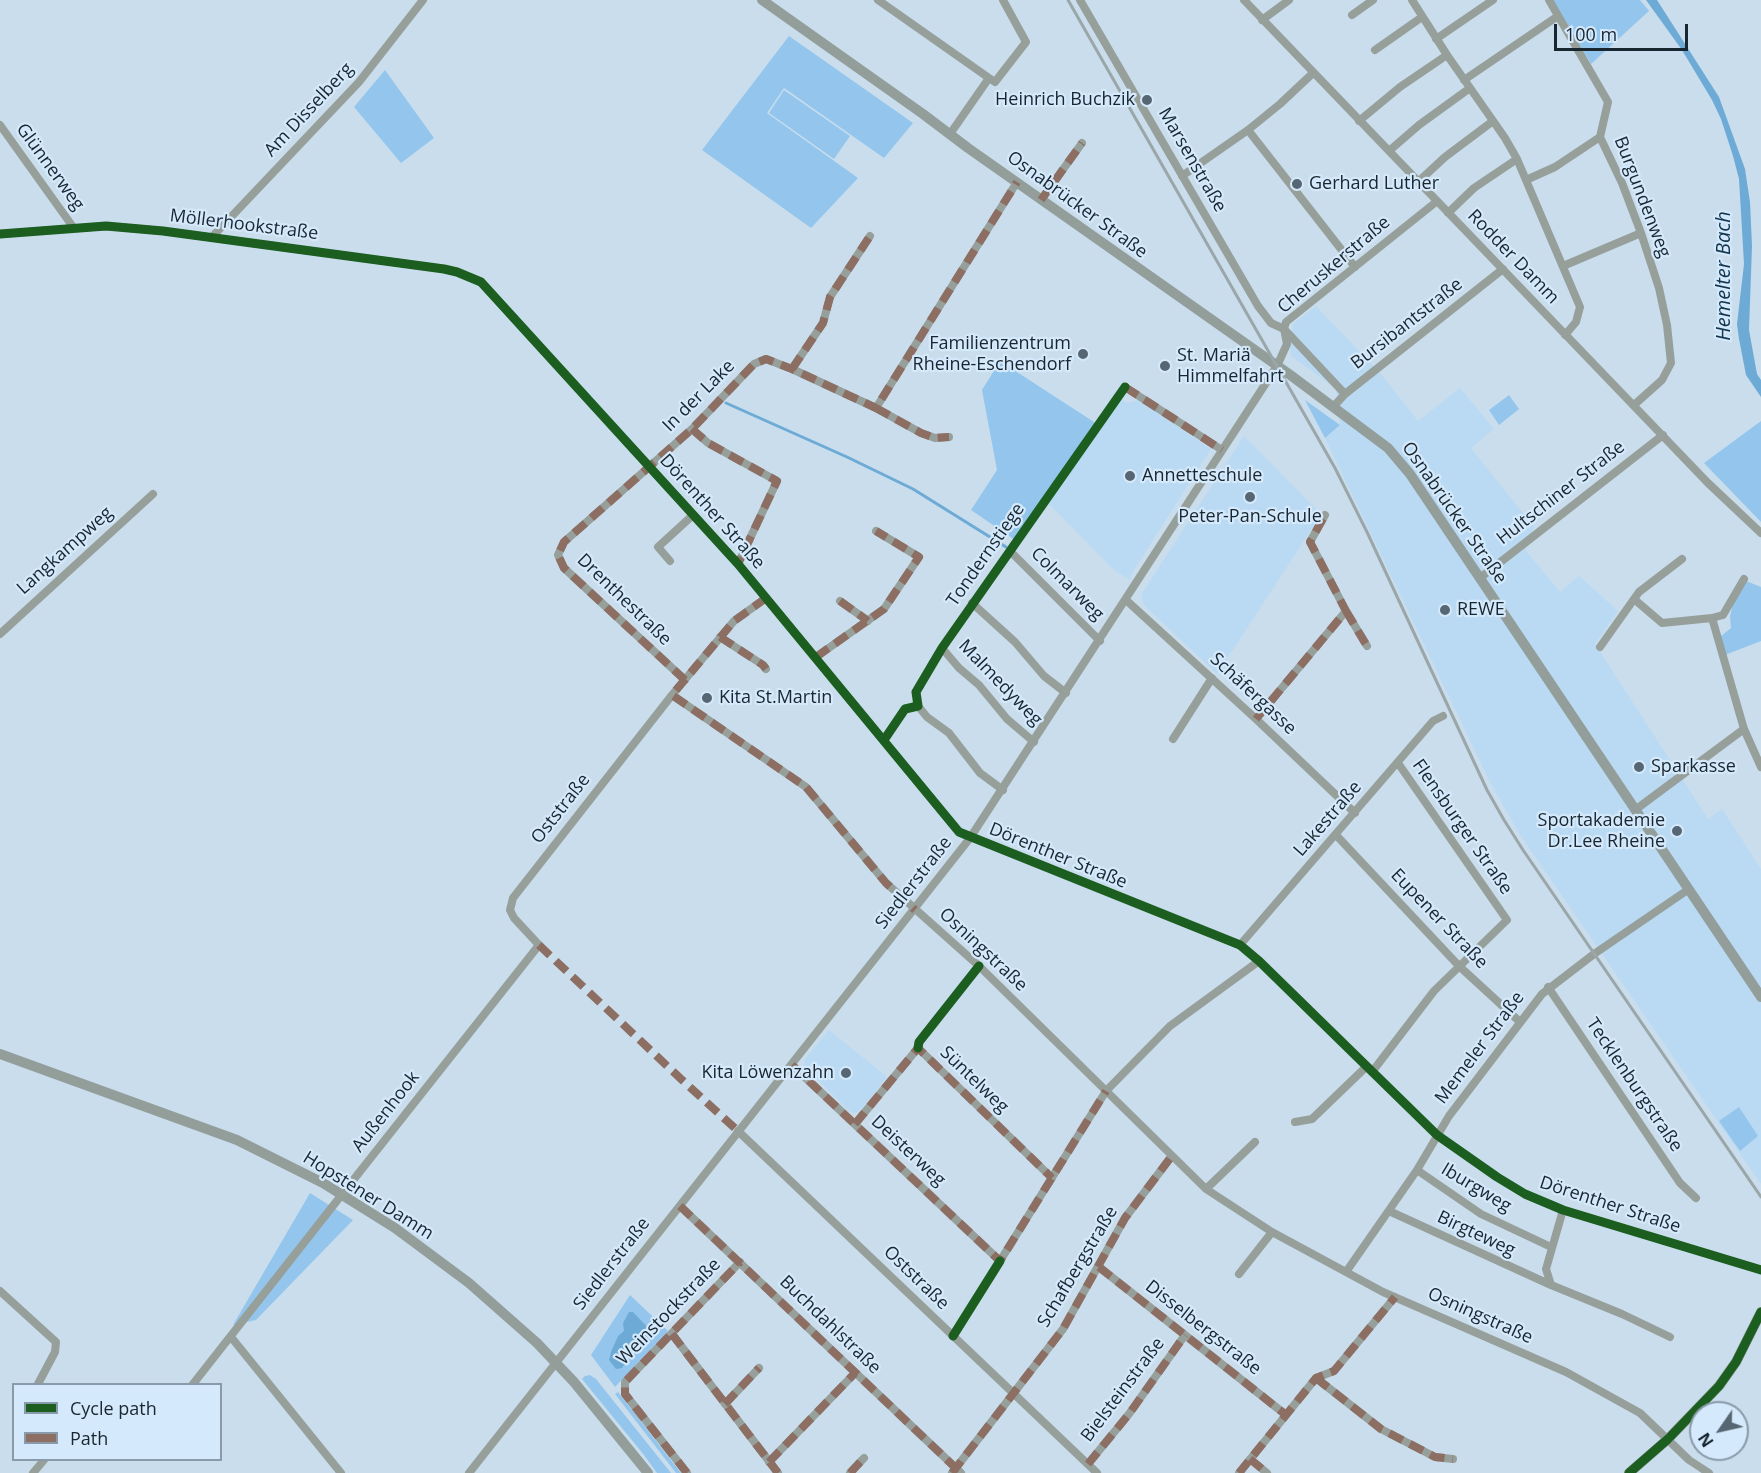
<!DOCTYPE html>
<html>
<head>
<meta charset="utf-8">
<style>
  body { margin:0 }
  #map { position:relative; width:1761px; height:1473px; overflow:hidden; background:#c9ddec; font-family:"Open Sans",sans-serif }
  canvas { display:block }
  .legend { position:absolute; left:12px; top:1383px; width:210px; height:78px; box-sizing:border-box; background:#d4e9fb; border:2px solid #899baa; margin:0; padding:8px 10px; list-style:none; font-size:18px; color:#182630 }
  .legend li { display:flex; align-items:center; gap:12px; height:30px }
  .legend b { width:30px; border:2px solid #899baa }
  .north { position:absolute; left:1689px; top:1401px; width:60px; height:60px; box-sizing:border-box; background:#d4e9fb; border:2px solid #899baa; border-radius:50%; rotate:236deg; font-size:16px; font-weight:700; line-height:24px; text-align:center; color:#182630 }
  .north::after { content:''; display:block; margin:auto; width:21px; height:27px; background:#566672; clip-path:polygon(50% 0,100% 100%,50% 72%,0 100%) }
  .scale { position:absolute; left:1554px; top:24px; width:134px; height:27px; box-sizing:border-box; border:3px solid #182630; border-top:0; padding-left:8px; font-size:18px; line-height:21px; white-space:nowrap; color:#182630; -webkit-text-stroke:4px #d4e9fb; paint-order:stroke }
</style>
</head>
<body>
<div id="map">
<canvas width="1761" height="1473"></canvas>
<ul class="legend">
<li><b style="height:8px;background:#1b5e20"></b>Cycle path</li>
<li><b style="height:8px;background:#8d6e63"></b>Path</li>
</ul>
<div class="north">N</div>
<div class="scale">100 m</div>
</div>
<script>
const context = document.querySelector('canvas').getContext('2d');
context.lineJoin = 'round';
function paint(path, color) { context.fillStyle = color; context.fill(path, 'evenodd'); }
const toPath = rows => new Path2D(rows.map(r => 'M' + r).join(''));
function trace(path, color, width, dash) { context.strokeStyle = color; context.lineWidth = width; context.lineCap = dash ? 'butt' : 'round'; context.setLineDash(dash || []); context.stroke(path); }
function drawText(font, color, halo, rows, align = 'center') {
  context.font = font + ' "Open Sans",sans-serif'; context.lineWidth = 4.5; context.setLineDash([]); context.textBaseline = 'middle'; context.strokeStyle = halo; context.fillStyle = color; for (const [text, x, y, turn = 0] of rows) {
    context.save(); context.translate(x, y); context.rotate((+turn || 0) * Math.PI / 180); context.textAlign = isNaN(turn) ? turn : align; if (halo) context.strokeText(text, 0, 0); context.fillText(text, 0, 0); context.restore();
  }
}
paint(toPath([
  [1316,306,1381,374,1418,421,1460,388,1494,429,1471,448,1534,527,1526,551,1560,592,1579,576,1618,611,1595,644,1708,819,1722,809,1761,869,1761,1184,1558,890,1519,833,1490,782,1325,438,1340,425,1336,389,1290,355,1293,324],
  [1119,398,1127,403,1139,400,1211,449,1132,573,1130,580,1114,570,1047,502],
  [1244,436,1319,512,1319,518,1217,674,1144,605,1141,595],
  [829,1030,887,1077,858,1113,850,1112,804,1066,805,1059]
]), '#badaf3');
paint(toPath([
  [1553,0,1640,0,1649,11,1591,64],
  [789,36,913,123,884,158,784,88,767,113,858,178,811,228,702,150],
  [385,70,434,138,401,163,354,107],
  [784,90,850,136,834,159,769,113],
  [1000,361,1097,424,1015,540,971,510,997,470,982,390],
  [1509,395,1519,409,1499,425,1489,410],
  [1305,400,1340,425,1325,438],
  [1761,421,1761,522,1704,463],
  [1746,581,1761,587,1761,641,1725,655,1720,637,1731,628,1730,616,1734,600],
  [1739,1107,1758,1136,1740,1151,1719,1121],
  [310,1193,353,1220,256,1320,233,1325],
  [630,1295,668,1331,615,1387,591,1355],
  [590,1375,596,1379,671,1473,657,1473,644,1455,582,1379,585,1376],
  [618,1392,681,1473,676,1473,615,1394]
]), '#94c6ed');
paint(toPath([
  [1646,0,1657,0,1719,97,1745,169,1750,202,1752,246,1749,330,1757,374,1761,380,1761,397,1746,375,1739,339,1737,324,1744,264,1739,179,1733,156,1721,119,1712,100,1682,50],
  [629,1312,633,1312,654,1334,633,1346,627,1354,626,1362,622,1368,616,1369,609,1360,611,1352,618,1336,624,1331,623,1323]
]), '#6dabd6');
trace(toPath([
  [726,403,847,457,913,489,1006,547]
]), '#6dabd6', 3);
trace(toPath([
  [878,0,989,78],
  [1080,0,1258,306,1271,323,1284,329,1345,394],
  [1244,0,1708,483,1761,533],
  [1412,0,1447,55,1505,138,1517,159,1580,307,1576,322,1565,335],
  [1549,0,1608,102,1600,137,1622,183,1641,233,1659,288,1667,325,1671,363,1662,380,1634,405],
  [1352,15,1373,0],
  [1262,20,1289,0],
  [1436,39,1493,0],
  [1375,50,1422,17],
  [1464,80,1558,16],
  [1359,121,1400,87,1447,55],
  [0,125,73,227],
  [1248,130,1355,267],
  [950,134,989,78,995,82,1026,42,1003,0],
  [1389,151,1419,125,1470,88],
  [1182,176,1248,130,1280,104,1313,73],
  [1526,180,1555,167,1600,137],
  [1418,182,1445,157,1493,121],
  [1041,200,1082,143],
  [1448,213,1474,188,1517,159],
  [0,234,106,226,163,231,444,269,457,272,481,282,738,564,959,832,1240,945,1259,961,1437,1135,1497,1177,1525,1194,1563,1210,1761,1270],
  [212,237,359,82,423,0],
  [1563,266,1641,233],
  [792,369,823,323,830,297,870,236],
  [1125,387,1222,450],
  [1334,406,1345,394,1503,269],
  [876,408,921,433,935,438,949,437],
  [692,429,708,443,777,481,738,564],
  [1010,551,1100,641],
  [670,561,658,547,693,515],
  [1480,578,1663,435],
  [1634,599,1662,623,1712,618,1744,729,1761,767],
  [1126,600,1256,719,1355,813],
  [840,601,868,621],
  [972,603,1015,642,1044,676,1066,693],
  [1346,611,1367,646],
  [1712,618,1723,615,1744,579],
  [0,634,153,494],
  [720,637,763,665,766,669],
  [1600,647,1639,592,1682,559],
  [942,648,959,668,979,685,1007,719,1034,742],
  [816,657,884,609,919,557,876,531],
  [685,680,564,568,558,555,564,542,692,429,754,364,766,359,792,369,876,408,1017,182],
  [672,695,806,787,886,883,979,966,1206,1189,1272,1232,1383,1292,1566,1372,1640,1413,1689,1460,1709,1473],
  [918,706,927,717,949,733,980,773,1003,790],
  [1256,719,1346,611,1310,542,1325,515],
  [1173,739,1212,678],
  [1635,810,1744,729],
  [1336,835,1459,966,1520,1022],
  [1240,945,1433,721,1443,716],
  [1548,987,1680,1183,1696,1198],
  [792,1065,1000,1261,1106,1091,1170,1026,1259,961],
  [1372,1072,1434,991,1507,920,1398,763],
  [1295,1122,1312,1119,1366,1067],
  [855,1124,918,1048,1052,1178],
  [738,1131,1097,1473],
  [1417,1170,1481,1214,1551,1247],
  [358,1174,539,945,514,918,510,910,513,898,672,695,734,621,766,598],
  [1206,1189,1255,1142],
  [680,1206,961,1473],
  [1563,1210,1546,1269,1551,1285,1622,1314,1670,1337],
  [1389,1211,1551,1285],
  [1099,1267,1286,1415],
  [1346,1272,1417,1170,1449,1116,1542,994,1594,954,1689,889],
  [1239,1274,1272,1232],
  [0,1291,56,1342,55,1352,38,1384],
  [672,1334,778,1473],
  [231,1337,341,1473],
  [1316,1378,1381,1429,1435,1457,1453,1459],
  [193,1384,325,1216],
  [725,1404,759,1368],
  [1250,1459,1267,1473],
  [769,1462,855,1373],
  [1088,1464,1129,1414,1185,1335],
  [33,1473,44,1460],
  [469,1473,970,838,1277,366,1287,344,1284,329,1286,322,1436,202],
  [687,1473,625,1394,625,1382,740,1262],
  [850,1473,864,1458],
  [952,1473,1063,1329,1125,1218,1171,1157],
  [1239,1473,1316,1378,1334,1371,1395,1297]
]), '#979f9a', 8);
trace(toPath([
  [762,0,923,114,968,148,1289,374,1388,448,1410,474,1761,997],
  [0,1054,237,1140,323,1183,395,1228,469,1283,537,1343,574,1382,648,1473],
  [1629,1473,1668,1439,1719,1386,1736,1362,1761,1312]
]), '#939e9b', 10);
trace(toPath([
  [1068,0,1335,468,1367,532,1487,790,1504,820,1523,850,1761,1197]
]), '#9ba6a9', 3);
trace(toPath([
  [325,1216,358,1174]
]), '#979f9a', 8);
trace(toPath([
  [1041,200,1082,143],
  [792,369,823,323,830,297,870,236],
  [1125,387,1222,450],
  [876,408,921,433,935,438,949,437],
  [692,429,708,443,777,481,738,564],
  [766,598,734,621,672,695,806,787,886,883,915,910],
  [840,601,868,621],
  [1346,611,1367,646],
  [720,637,763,665,766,669],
  [816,657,884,609,919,557,876,531],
  [685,680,564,568,558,555,564,542,692,429,754,364,766,359,792,369,876,408,1017,182],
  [1256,719,1346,611,1310,542,1325,515],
  [539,945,681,1079,738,1131],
  [792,1065,1000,1261,1106,1091],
  [855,1124,918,1048,1052,1178],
  [680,1206,961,1473],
  [1099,1267,1286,1415],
  [672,1334,778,1473],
  [1316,1378,1381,1429,1435,1457,1453,1459],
  [725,1404,759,1368],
  [1250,1459,1267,1473],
  [769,1462,855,1373],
  [1088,1464,1129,1414,1185,1335],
  [687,1473,625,1394,625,1382,740,1262],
  [850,1473,864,1458],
  [952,1473,1063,1329,1125,1218,1171,1157],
  [1239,1473,1316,1378,1334,1371,1395,1297]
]), '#8d6e63', 8, [15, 8]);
trace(toPath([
  [0,234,106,226,163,231,444,269,457,272,481,282,738,564,959,832,1240,945,1259,961,1437,1135,1497,1177,1525,1194,1563,1210,1761,1270],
  [884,740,905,709,918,706,916,692,942,648,1125,387],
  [918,1048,919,1042,979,966],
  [953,1336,1000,1261],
  [1629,1473,1668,1439,1719,1386,1736,1362,1761,1312]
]), '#1b5e20', 9);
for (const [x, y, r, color] of [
  [1147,100,6,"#566672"],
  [1297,184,6,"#566672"],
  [1083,354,6,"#566672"],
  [1165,366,6,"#566672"],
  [1130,476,6,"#566672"],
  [1250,497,6,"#566672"],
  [1445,610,6,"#566672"],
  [707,698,6,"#566672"],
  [1639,767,6,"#566672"],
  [1677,831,6,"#566672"],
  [846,1073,6,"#566672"]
]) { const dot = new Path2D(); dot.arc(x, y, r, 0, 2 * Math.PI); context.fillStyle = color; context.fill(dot); trace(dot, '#d4e9fb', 2); }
drawText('18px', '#182630', '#d4e9fb', [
  ["Heinrich Buchzik",1135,100,"right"],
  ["Gerhard Luther",1309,184],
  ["Familienzentrum",1071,344,"right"],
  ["Rheine-Eschendorf",1071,365,"right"],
  ["St. Mariä",1177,356],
  ["Himmelfahrt",1177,377],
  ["Annetteschule",1142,476],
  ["Peter-Pan-Schule",1250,517,"center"],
  ["REWE",1457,610],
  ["Kita St.Martin",719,698],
  ["Sparkasse",1651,767],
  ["Sportakademie",1665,821,"right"],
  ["Dr.Lee Rheine",1665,842,"right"],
  ["Kita Löwenzahn",834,1073,"right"]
], 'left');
drawText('18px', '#182630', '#d4e9fb', [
  ["Am Disselberg",309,110,-47],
  ["Marsenstraße",1192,160,60],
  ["Glünnerweg",50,167,54],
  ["Burgundenweg",1642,197,69],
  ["Osnabrücker Straße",1077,205,36],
  ["Möllerhookstraße",244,225,7],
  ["Rodder Damm",1513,257,46],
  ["Cheruskerstraße",1334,265,-40],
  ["Bursibantstraße",1407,324,-38],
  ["In der Lake",699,396,-45],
  ["Hultschiner Straße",1561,493,-38],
  ["Dörenther Straße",712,512,48],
  ["Osnabrücker Straße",1454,513,55],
  ["Langkampweg",65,551,-42],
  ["Tondernstiege",986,555,-55],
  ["Colmarweg",1067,584,45],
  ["Drenthestraße",624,600,44],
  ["Malmedyweg",1000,683,46],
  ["Schäfergasse",1253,694,43],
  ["Oststraße",561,809,-52],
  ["Lakestraße",1328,819,-49],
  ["Flensburger Straße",1462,827,55],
  ["Dörenther Straße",1058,856,22],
  ["Siedlerstraße",914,883,-52],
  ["Eupener Straße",1439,919,46],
  ["Osningstraße",983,950,43],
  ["Memeler Straße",1480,1048,-53],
  ["Süntelweg",974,1080,44],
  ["Tecklenburgstraße",1634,1085,56],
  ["Außenhook",386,1112,-52],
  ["Deisterweg",908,1151,43],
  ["Iburgweg",1476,1188,31],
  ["Hopstener Damm",368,1196,32],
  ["Dörenther Straße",1610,1205,18],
  ["Birgteweg",1476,1234,25],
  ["Siedlerstraße",612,1264,-52],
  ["Schafbergstraße",1078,1267,-59],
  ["Oststraße",916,1278,44],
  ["Weinstockstraße",669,1312,-46],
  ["Osningstraße",1480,1316,24],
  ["Buchdahlstraße",830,1325,44],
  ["Disselbergstraße",1203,1328,38],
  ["Bielsteinstraße",1123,1390,-53]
]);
drawText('italic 20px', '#13354d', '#d4e9fb', [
  ["Hemelter Bach",1724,276,-90]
]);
</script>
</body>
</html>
